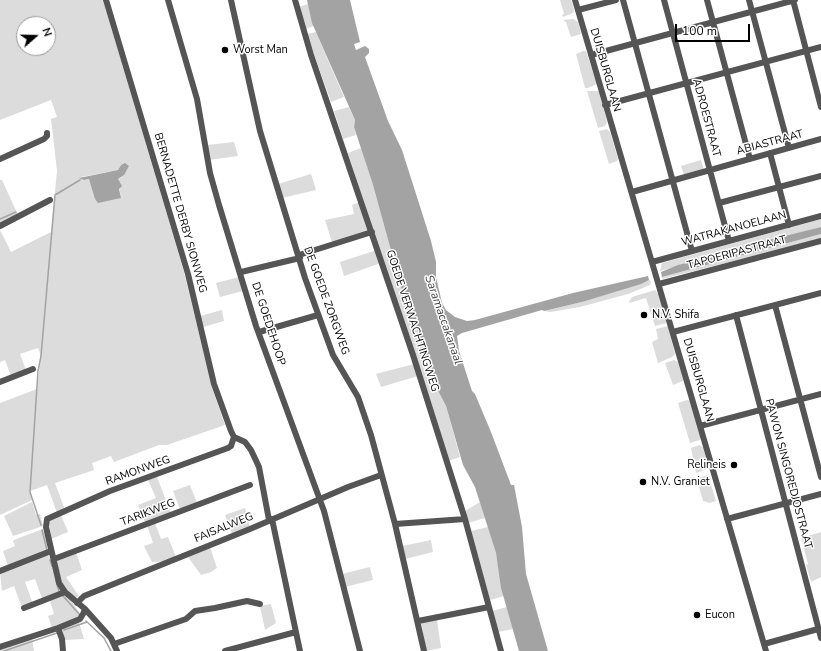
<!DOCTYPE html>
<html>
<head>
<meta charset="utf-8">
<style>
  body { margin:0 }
  #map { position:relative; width:821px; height:651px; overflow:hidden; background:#fff; font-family:"Nunito Sans",sans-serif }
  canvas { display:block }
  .north { position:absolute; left:16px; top:16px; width:40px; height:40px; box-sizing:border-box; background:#fff; border:1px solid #999; border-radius:50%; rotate:70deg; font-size:11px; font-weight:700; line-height:16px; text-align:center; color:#000 }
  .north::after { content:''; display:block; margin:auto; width:14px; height:18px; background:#000; clip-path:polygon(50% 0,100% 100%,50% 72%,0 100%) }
  .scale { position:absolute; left:675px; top:24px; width:75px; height:18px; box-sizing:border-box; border:2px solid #000; border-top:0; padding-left:5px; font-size:12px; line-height:14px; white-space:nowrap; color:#000; -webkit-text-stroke:3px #fff; paint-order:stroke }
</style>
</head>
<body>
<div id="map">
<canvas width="821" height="651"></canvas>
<div class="north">N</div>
<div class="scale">100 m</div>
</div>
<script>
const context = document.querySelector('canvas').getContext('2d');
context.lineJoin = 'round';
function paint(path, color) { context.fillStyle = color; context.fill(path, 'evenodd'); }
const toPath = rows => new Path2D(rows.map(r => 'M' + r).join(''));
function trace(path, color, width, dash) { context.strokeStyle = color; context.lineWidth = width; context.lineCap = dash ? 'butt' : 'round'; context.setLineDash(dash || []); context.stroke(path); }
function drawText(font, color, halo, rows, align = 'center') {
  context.font = font + ' "Nunito Sans",sans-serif'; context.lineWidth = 3; context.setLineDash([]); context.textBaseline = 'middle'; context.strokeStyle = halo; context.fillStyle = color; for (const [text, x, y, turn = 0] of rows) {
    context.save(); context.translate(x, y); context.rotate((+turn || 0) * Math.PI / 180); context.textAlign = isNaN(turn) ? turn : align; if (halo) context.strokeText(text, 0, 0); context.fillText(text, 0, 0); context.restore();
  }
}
paint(toPath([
  [0,0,103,0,184,272,212,388,225,425,167,445,159,445,114,462,111,456,92,463,94,470,55,483,65,510,57,513,47,485,30,491,32,500,0,515,0,403,37,389,41,356,38,348,20,354,26,370,11,376,5,360,0,362,0,230,11,252,51,232,57,171,51,119,57,117,51,100,0,120],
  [24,24,48,24,48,48,24,48],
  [121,165,122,177,118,179,121,198,89,179,86,180,81,177,118,170],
  [560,0,571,0,574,9,573,13,563,17,562,15,564,14],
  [308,4,314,26,305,29,299,7],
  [573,19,578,22,581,34,571,37,566,22,563,20],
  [316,32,334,74,344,97,331,102,307,34],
  [583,51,586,51,597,84,588,88,585,88,576,54],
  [587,91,599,91,607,122,605,126,598,128],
  [349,107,355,120,354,127,356,135,343,139,334,111],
  [607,129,610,132,618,159,617,161,609,164,599,131],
  [234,142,238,156,209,160,207,145],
  [361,148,373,185,401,287,412,312,432,379,446,406,460,457,448,461,348,153],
  [701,160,704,170,684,175,681,166],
  [311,174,316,190,282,198,278,184],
  [0,180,2,180,18,215,0,224],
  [360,202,368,231,333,245,325,220,354,214,352,205],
  [821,219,821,227,660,271,662,263],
  [821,234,821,239,662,279,662,277],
  [377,250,381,263,344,276,340,262],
  [239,277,243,291,220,297,216,283],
  [649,280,651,281,650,285,628,294,580,307,551,312,544,311,582,302],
  [655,290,659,295,667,323,655,326,646,298,629,303,629,302,632,297],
  [222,310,224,321,203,327,200,316],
  [668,326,675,354,672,357,658,363,652,342,658,339,656,329],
  [674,360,678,362,684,378,683,381,673,385,665,363],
  [414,364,418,376,381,387,376,374],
  [687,400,691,401,701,437,700,440,690,443,678,403],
  [699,445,703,447,709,467,707,469,696,473,691,448],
  [708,475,716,501,710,503,703,501,699,487,700,483,697,478],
  [157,477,171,513,145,522,138,505,156,498,148,480],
  [190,485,197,503,180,509,173,491],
  [32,502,36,515,40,514,43,526,13,536,4,516],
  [480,502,485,518,468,523,465,511],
  [245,508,250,527,232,534,225,515],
  [61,515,68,532,51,539,49,520],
  [155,523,161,539,168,537,176,557,167,561,152,562,144,546,153,543,147,525],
  [488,527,496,553,504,596,490,600,471,531],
  [43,529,48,545,45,551,8,566,3,551,15,546,13,541,16,539],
  [821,532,821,577,811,582,806,565,808,564,801,538],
  [431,540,433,552,405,559,402,546],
  [210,547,217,568,211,572,201,575,188,557],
  [76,552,82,570,66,577,79,596,75,598,61,583,57,561],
  [48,554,62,591,43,601,35,579,25,582,33,604,22,608,14,586,2,591,0,573],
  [370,567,373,580,345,587,342,574],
  [63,594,69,597,80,614,79,617,52,628,48,616,54,614,50,601],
  [271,604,276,623,265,630,260,606],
  [507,607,513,629,498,632,492,611],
  [437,620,441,648,426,651,421,622],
  [79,622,84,639,64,640,62,629],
  [32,639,34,651,0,651,0,649]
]), '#dcdcdc');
paint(toPath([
  [307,0,350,0,360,42,354,44,356,50,365,46,369,49,369,53,365,57,388,121,402,150,431,241,436,262,436,277,442,303,446,310,455,317,467,321,475,320,573,293,648,276,649,280,641,284,582,302,544,311,542,310,462,333,457,336,459,351,472,391,475,394,491,432,511,485,514,485,522,527,526,574,548,651,519,651,501,588,496,553,475,487,463,465,446,406,432,379,412,312,401,287,373,185,354,127,355,120,312,23],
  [125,163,129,166,124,175,118,179,122,186,119,189,121,198,98,203,95,199,89,179,84,180,79,178,118,170,121,165],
  [821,227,821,234,662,277,661,272,678,265,727,254,730,250,734,251,769,240]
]), '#a3a3a3');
trace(toPath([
  [0,219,16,212],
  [41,525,30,492,38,371,41,356,55,195,80,180],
  [42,530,47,550],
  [50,560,52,566],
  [57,585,59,591],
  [63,596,80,615],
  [86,621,104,638,111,651],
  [64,630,87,622],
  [4,651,57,633]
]), '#a3a3a3', 1.5);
trace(toPath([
  [106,0,188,274,214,384,231,431,234,437,245,442,251,450,259,467,269,520],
  [168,0,197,99,210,173,219,205,256,326,324,511,360,651],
  [231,0,260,131,305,278,333,355,358,397,371,435,395,524,424,651],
  [295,0,311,55,413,355,465,519,501,651],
  [575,0,766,651],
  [623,0,692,251],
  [664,0,729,241],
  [707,0,750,159],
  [749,0,789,148],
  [793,0,821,107],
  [578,10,616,0],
  [591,55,795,0],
  [605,105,821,47],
  [770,153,789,225],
  [0,159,44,139,47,136,47,133],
  [632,192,821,139],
  [719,203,821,176],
  [0,226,50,200],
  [299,255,372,232],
  [652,262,821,216],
  [241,272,300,258],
  [659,284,821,241],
  [775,305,821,477],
  [736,315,821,638],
  [259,332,318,315],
  [673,332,821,293],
  [0,382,33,369],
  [700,426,821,394],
  [272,519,300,651],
  [727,519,821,494],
  [395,524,465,519],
  [54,559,250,485],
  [0,571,51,551],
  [77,603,84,596,250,529,348,487,381,475],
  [24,608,65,592],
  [85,609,111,638,117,651],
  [418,621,489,607],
  [58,628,62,639,63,651],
  [114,644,186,619,195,611,215,608,247,601,260,604],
  [764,644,818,629],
  [0,647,58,628,80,619,83,614,85,609,65,592,59,583,46,527,47,519,110,491,228,448,231,446,234,437],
  [225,651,296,632]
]), '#555', 6);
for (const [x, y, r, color] of [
  [225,50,4,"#000"],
  [644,315,4,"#000"],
  [734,465,4,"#000"],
  [643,482,4,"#000"],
  [697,615,4,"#000"]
]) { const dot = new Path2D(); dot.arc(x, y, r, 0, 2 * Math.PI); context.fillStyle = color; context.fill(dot); trace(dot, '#fff', 1.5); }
drawText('11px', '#000', '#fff', [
  ["Worst Man",233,50],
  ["N.V. Shifa",652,315],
  ["Relineis",726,465,"right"],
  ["N.V. Graniet",651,482],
  ["Eucon",705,615]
], 'left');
drawText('11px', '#000', '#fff', [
  ["DUISBURGLAAN",605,70,74],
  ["ADROESTRAAT",706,118,75],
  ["ABIASTRAAT",770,143,-15],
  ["BERNADETTE DERBY SIONWEG",180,213,74],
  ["WATRAKANOELAAN",734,229,-15],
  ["TAPOERIPASTRAAT",737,253,-15],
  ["DE GOEDE ZORGWEG",326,301,70],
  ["GOEDE VERWACHTINGWEG",412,321,72],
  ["DE GOEDEHOOP",268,324,72],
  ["DUISBURGLAAN",698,380,74],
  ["RAMONWEG",138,471,-20],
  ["PAWON SINGOREDJOSTRAAT",788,474,75],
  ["TARIKWEG",148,513,-21],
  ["FAISALWEG",224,528,-22]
]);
drawText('italic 12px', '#444', '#fff', [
  ["Saramaccakanaal",443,320,71]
]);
</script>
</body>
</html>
